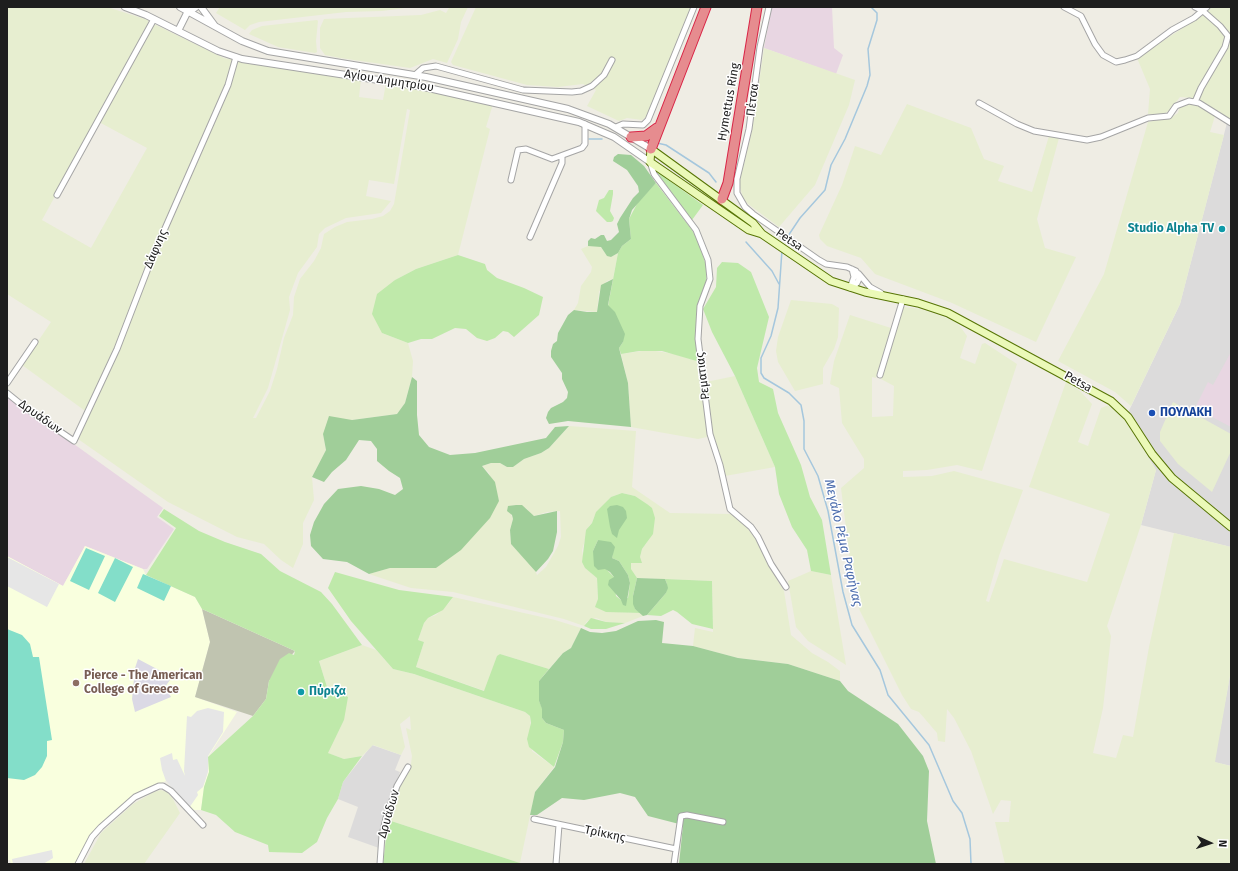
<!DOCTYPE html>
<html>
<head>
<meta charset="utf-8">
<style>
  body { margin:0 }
  #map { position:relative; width:1238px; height:871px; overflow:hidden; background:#efede4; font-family:"Fira Sans",sans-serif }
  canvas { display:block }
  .frame { position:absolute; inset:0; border:8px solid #1e1e1e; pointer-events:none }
  .north { position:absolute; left:1190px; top:823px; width:40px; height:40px; -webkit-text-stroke:3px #fff; paint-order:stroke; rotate:93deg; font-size:11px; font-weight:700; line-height:16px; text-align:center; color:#1e1e1e }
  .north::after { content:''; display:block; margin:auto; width:14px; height:18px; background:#1e1e1e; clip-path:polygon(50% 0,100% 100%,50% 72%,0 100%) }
</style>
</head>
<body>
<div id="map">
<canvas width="1238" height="871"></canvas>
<div class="frame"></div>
<div class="north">N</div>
</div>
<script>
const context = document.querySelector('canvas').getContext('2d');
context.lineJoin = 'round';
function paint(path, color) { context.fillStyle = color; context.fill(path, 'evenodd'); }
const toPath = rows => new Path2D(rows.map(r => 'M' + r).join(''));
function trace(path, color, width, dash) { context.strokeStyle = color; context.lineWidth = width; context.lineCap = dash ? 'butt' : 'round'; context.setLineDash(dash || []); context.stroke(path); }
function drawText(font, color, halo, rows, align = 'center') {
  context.font = font + ' "Fira Sans",sans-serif'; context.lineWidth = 3; context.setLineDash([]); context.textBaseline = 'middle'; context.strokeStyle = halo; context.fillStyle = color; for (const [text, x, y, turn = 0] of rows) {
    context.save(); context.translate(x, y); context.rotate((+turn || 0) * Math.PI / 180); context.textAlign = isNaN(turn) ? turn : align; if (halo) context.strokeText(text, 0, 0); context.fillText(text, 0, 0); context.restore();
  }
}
paint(toPath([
  [1231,118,1231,547,1141,525,1156,470,1125,419,1180,304,1228,119],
  [1231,670,1231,766,1214,762],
  [372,745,401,755,395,770,400,772,385,814,379,848,348,837,358,807,338,799,343,782]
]), '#dcdbdb');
paint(toPath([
  [772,7,832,7,834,48,843,55,836,74,764,48],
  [1231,352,1231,427,1195,408,1208,382,1213,385],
  [7,396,163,508,157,517,174,529,147,569,143,569,85,546,63,586,7,556]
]), '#e8d6e2');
paint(toPath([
  [85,546,143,569,146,575,195,597,202,609,210,642,195,697,237,712,208,757,209,772,204,787,201,810,192,810,166,781,134,795,96,828,90,835,75,864,11,864,10,860,7,860,7,556,63,586]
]), '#f9ffde');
paint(toPath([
  [202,609,295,651,269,681,266,699,253,716,195,697,210,642]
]), '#c0c4b0');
paint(toPath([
  [7,7,107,7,148,20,149,24,42,220,91,248,147,148,99,122,154,24,224,58,268,66,361,79,359,97,383,100,386,83,416,87,493,104,486,127,490,129,458,255,416,269,395,280,382,333,408,343,413,361,412,377,405,403,397,414,352,420,323,434,326,450,312,477,314,500,303,523,303,544,293,568,281,560,264,544,237,537,168,502,78,439,88,413,22,365,51,322,7,294],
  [407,109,410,110,394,204,390,211,383,216,372,219,347,222,335,227,324,234,321,248,314,261,300,279,294,297,293,315,284,338,277,369,270,391,256,418,253,418,268,388,290,310,289,297,298,273,317,247,319,234,325,228,346,218,381,213,391,201,366,196,369,180,394,184],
  [220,7,412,7,382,11,346,12,259,22,250,25,245,30,216,13],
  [468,7,461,22,458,39,447,63,433,59,410,68,340,58,325,55,320,48,320,28,324,19,421,15,440,10,446,13,449,8],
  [476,7,691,7,674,55,646,117,642,120,627,118,619,121,587,106,596,90,583,84,558,87,527,85,453,65,451,62],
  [1212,7,1231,7,1231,118,1228,119,1193,98,1180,97,1170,110,1164,114,1148,114,1150,89,1137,58,1195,20],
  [317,20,318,21,316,41,317,52,315,53,278,47,249,34,252,30,262,26],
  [764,48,855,80,849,105,815,185,779,227,748,204,743,198,739,184,752,131],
  [1186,103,1199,105,1215,116,1210,132,1224,135,1180,304,1131,406,1115,392,1058,361,1104,274,1148,122,1172,117,1178,113,1180,106],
  [907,104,971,128,984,159,1004,166,998,181,1032,192,1049,136,1059,138,1037,219,1045,248,1076,257,1036,342,952,303,875,274,861,258,827,246,820,239,819,235,842,185,855,146,881,155],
  [597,245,601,247,605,253,611,257,618,253,613,279,607,281,599,292,597,312,574,310,578,303,581,286,591,272,592,267,581,249,588,246],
  [791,300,832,304,839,308,838,337,834,349,823,368,823,384,795,391,778,362,776,351,778,337],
  [904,307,921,309,939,315,954,321,959,325,967,336,960,358,975,364,982,344,985,343,1017,364,982,471,957,465,927,470,903,471,903,477,932,476,954,471,1023,490,999,556,986,601,989,602,1004,559,1087,582,1110,514,1029,487,1066,382,1080,391,1092,404,1078,442,1088,446,1101,408,1109,405,1117,410,1125,419,1156,470,1141,525,1107,626,1111,636,1103,708,1093,753,1116,758,1123,735,1133,737,1149,647,1174,533,1231,547,1231,670,1215,762,1231,766,1231,864,1005,864,995,822,1009,822,1011,801,1001,800,993,814,971,751,954,718,947,709,945,742,938,741,937,733,919,712,911,709,902,695,860,611,848,577,851,568,841,488,864,468,864,459,842,423,839,388,830,384,834,361,850,315,891,328,876,378,872,377,872,417,893,416,894,386,881,379],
  [649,350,675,354,700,362,707,437,698,439,631,427,628,383,621,354],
  [735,376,775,467,725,476,712,434,706,382],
  [1173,402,1231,434,1231,451,1212,492,1178,464,1160,441,1160,432],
  [569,426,636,431,632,487,670,513,731,514,745,525,758,542,773,573,784,591,791,635,812,653,828,662,840,671,840,681,788,664,738,658,693,646,695,628,713,632,712,581,637,578,633,574,631,569,631,563,640,557,642,549,650,538,647,504,635,496,622,493,611,497,594,517,592,523,589,526,582,550,585,568,597,577,598,599,618,612,641,613,643,616,625,623,606,622,596,618,587,621,584,626,564,619,453,592,411,588,369,574,390,568,436,568,499,501,489,473,482,466,491,463,500,463,507,467,513,467,524,459,541,453,549,448],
  [516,505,527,509,530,514,534,516,547,512,560,511,561,537,558,546,546,567,537,575,534,568,511,544,510,530,513,519,510,512,511,506],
  [811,571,831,575,846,665,808,641,796,627,788,581],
  [453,597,555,620,581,628,571,648,563,653,549,669,500,654,485,691,416,667,424,642,418,640,424,623,428,618,436,615,449,603],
  [362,645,376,650,393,669,414,674,525,712,530,716,532,751,554,767,535,792,520,863,388,820,400,786,411,764,412,756,406,728,411,730,410,716,400,724,405,747,401,755,373,745,362,756,344,759,327,753,344,720,327,687,319,661],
  [161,790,167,792,173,799,180,813,144,864,84,864,101,833,133,804,154,792]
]), '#e7eed0');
paint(toPath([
  [656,171,703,205,692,220,671,194],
  [656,183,692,230,698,241,707,268,706,284,697,309,696,334,700,362,662,351,639,351,621,354,619,348,623,342,608,306,618,253,622,246,631,239,629,219,638,202],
  [609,190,613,190,613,194,610,211,614,218,613,221,611,222,607,222,596,211,599,200,604,198],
  [458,255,485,264,487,270,497,278,524,288,543,297,539,315,514,337,508,332,503,331,495,338,487,341,477,338,466,329,455,328,432,339,421,339,408,343,382,333,372,314,377,294,395,280,416,269],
  [722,262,738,263,751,272,769,317,757,368,759,382,773,389,778,413,801,465,810,497,822,520,831,575,811,571,807,550,792,527,779,494,775,467,735,376,712,332,703,309,716,287,717,268],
  [622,493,635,496,647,504,652,508,655,518,653,534,642,549,640,557,642,563,631,563,631,569,637,578,633,596,635,609,641,613,606,612,595,607,598,599,597,578,585,568,582,562,586,530,592,523,596,512,611,497],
  [598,540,613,552,612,558,619,561,628,575,630,583,628,598,621,600,616,596,614,577,606,569,593,551],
  [164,509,199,531,225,542,261,554,280,571,321,592,332,604,362,645,319,661,327,687,348,697,344,720,328,753,344,759,362,756,343,782,338,799,327,818,317,842,302,853,269,852,268,845,235,832,216,815,201,810,204,787,209,772,208,757,253,716,266,699,269,681,280,659,289,653,294,655,295,651,202,609,195,597,146,575,176,528,159,516],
  [335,572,399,590,453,597,443,610,428,618,424,623,418,640,424,642,416,667,484,691,497,656,500,654,549,669,539,681,539,701,542,708,542,718,546,723,564,730,563,742,554,767,529,747,527,739,531,723,530,716,525,712,414,674,393,669,351,621,328,588],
  [665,579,712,581,713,629,692,624,677,612,673,610,661,616,647,615,666,593,667,584],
  [591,618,606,622,625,623,606,629,591,629,584,626],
  [388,820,520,863,519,864,383,864]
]), '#bfe9aa');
paint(toPath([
  [618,154,631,155,644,166,656,183,632,210,629,219,631,239,622,246,618,253,611,257,607,256,601,247,588,246,588,241,591,238,595,239,601,235,604,235,607,241,611,240,619,232,617,224,620,218,633,198,639,192,638,186,627,170,613,161,614,157],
  [613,279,608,305,615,312,625,334,623,342,619,348,628,383,631,427,568,421,549,424,546,418,548,412,551,408,563,402,567,398,568,392,562,379,562,373,551,357,551,351,553,344,557,341,558,333,568,315,574,310,587,312,597,312,601,285],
  [412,377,417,381,417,415,419,435,429,447,450,455,475,453,546,438,555,427,569,426,549,448,541,453,524,459,513,467,507,467,500,463,491,463,482,466,495,482,499,501,490,518,461,550,436,568,390,568,369,574,347,562,323,559,311,546,310,535,314,522,324,504,338,489,361,486,379,489,395,495,403,489,400,478,389,471,377,461,377,449,371,441,359,440,346,460,332,472,324,482,312,477,326,450,323,434,329,416,352,420,397,414,405,403],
  [516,505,522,505,534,516,557,511,557,532,553,551,548,559,536,572,511,544,510,530,513,519,512,515,507,511,508,506],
  [617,505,623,507,626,511,627,518,619,530,617,538,612,534,610,527,607,509,610,506],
  [598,540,611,542,615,547,612,558,619,561,628,575,630,583,626,606,623,605,621,600,608,585,609,580,614,577,610,572,605,569,598,570,594,566,593,551],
  [637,578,665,579,667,584,668,588,666,593,647,615,643,616,635,609,633,604,633,596],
  [656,620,664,622,662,643,693,646,738,658,788,664,840,681,848,691,898,724,923,756,929,771,927,821,936,864,679,864,683,825,648,816,635,797,620,793,584,800,562,798,537,815,530,815,535,792,555,767,563,742,564,730,546,723,542,718,542,709,539,701,539,681,563,653,571,648,581,628,590,632,602,633,616,631,638,621]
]), '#a0ce99');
paint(toPath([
  [86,548,105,556,89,590,70,581],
  [115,558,133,567,115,602,98,593],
  [143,574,171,586,164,601,137,588],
  [7,629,22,635,30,644,33,657,39,657,52,740,47,741,47,756,42,767,35,775,24,780,7,778]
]), '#83dec9');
paint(toPath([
  [7,557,59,584,47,607,7,586],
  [208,708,224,712,223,732,208,756,208,772,203,787,197,792,198,795,189,808,166,781,162,770,160,758,172,753,173,760,177,759,185,776,184,771,187,716,191,717,197,711],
  [52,850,53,858,43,864,13,864,12,859]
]), '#e6e6e6');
paint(toPath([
  [138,659,172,677,165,687,171,697,135,712,132,699,135,668]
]), '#dbd9e5');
trace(toPath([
  [589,139,602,139],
  [657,143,666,145,709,173,716,182],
  [788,236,800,218,825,190,831,165,845,139,867,86,870,75,868,49,877,20,877,13,871,7],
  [746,242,772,271,779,284],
  [782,250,778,308,771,336,761,358,761,373,764,378,789,393,801,405,804,421,804,449,818,476,828,511,843,592,852,625,880,670,888,695,929,745,953,801,962,813,970,839,971,864]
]), '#a5c7dd', 1.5);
const minor = toPath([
  [769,7,760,47,749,129,737,179,737,193,745,207,753,214,819,260,826,264,847,267,856,271,859,279,857,283,851,288],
  [1064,7,1081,16,1095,44,1103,55,1116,62,1125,60,1137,56,1172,30,1194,18,1207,7],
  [415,75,423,68,436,66,523,90,572,92,581,91,592,86,604,75,612,60],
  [1195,102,1201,88,1225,47,1228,36,1220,26,1203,11,1195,7],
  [979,103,1017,124,1034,131,1087,140,1101,137,1148,118,1169,116,1176,106,1189,101,1199,103,1231,123],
  [616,127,623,124,643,125,648,120,694,7],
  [650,162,654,174,696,230,708,260,710,279,700,306,698,339,710,434,720,465,730,509,751,527,758,537,771,564,786,587],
  [511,180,518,150,526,149,552,159,582,148,585,144,585,124],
  [57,195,154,19],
  [530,237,562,163,562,156],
  [859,274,870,287,881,293],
  [850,288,854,277,852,269],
  [880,375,903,299],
  [7,383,35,342],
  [7,393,23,406,74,441,117,349,152,258,228,85,236,57],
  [534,819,676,849],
  [78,864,92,837,101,827,135,797,159,786,163,786,171,791,203,825],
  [380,864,382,835,386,818,397,786,408,767],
  [556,864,559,825],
  [674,864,681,816,687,815,723,822]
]);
const tertiary = toPath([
  [125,7,146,15,218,51,242,59,424,87,579,122,614,137,650,162],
  [180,7,242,41,268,51,426,77,568,109,609,124,651,149],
  [201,7,215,26],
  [189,12,196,7],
  [178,31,190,7]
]);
const secondary = toPath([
  [762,234,749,230,650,162,651,149,753,223,762,234,831,281,865,292,918,303,948,313,1111,401,1128,417,1152,454,1172,478,1231,527]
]);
const motorway = toPath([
  [631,137,646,136,657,128],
  [651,149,706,7],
  [722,199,728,183,757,7]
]);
trace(minor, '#a5a5a5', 7);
trace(tertiary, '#a5a5a5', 8);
trace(secondary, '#577505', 9);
trace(motorway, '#d92546', 11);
trace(minor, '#fff', 5);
trace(tertiary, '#fff', 6);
trace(secondary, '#ebf9b8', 7);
trace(motorway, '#e68c8f', 9);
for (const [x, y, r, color] of [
  [1222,229,4,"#0f9aa8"],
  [1152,413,4,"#1a4fb4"],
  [76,683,4,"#8d6e63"],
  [301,692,4,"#0f9aa8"]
]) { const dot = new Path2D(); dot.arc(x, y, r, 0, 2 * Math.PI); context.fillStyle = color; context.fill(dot); trace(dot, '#fff', 1.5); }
drawText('12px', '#1e1e1e', '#fff', [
  ["Αγίου Δημητρίου",389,81,9],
  ["Πέτσα",753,100,-83],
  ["Hymettus Ring",729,102,-80],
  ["Petsa",789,240,34],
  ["Δάφνης",156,249,-67],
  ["Ρεματιας",703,376,-97],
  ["Petsa",1078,382,29],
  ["Δρυάδων",40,417,35],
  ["Δρυάδων",389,814,-74],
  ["Τρίκκης",605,834,12]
]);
drawText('bold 12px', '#0d838f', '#fff', [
  ["Studio Alpha TV",1214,229],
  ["Πύριζα",309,692,"left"]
], 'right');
drawText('bold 12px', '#164399', '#fff', [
  ["ΠΟΥΛΑΚΗ",1160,413]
], 'left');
drawText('bold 12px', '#785e54', '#fff', [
  ["Pierce - The American",84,676],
  ["College of Greece",84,690]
], 'left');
drawText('italic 13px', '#4b6cad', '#fff', [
  ["Μεγάλο Ρέμα Ραφήνας",843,543,77]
]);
</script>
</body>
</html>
